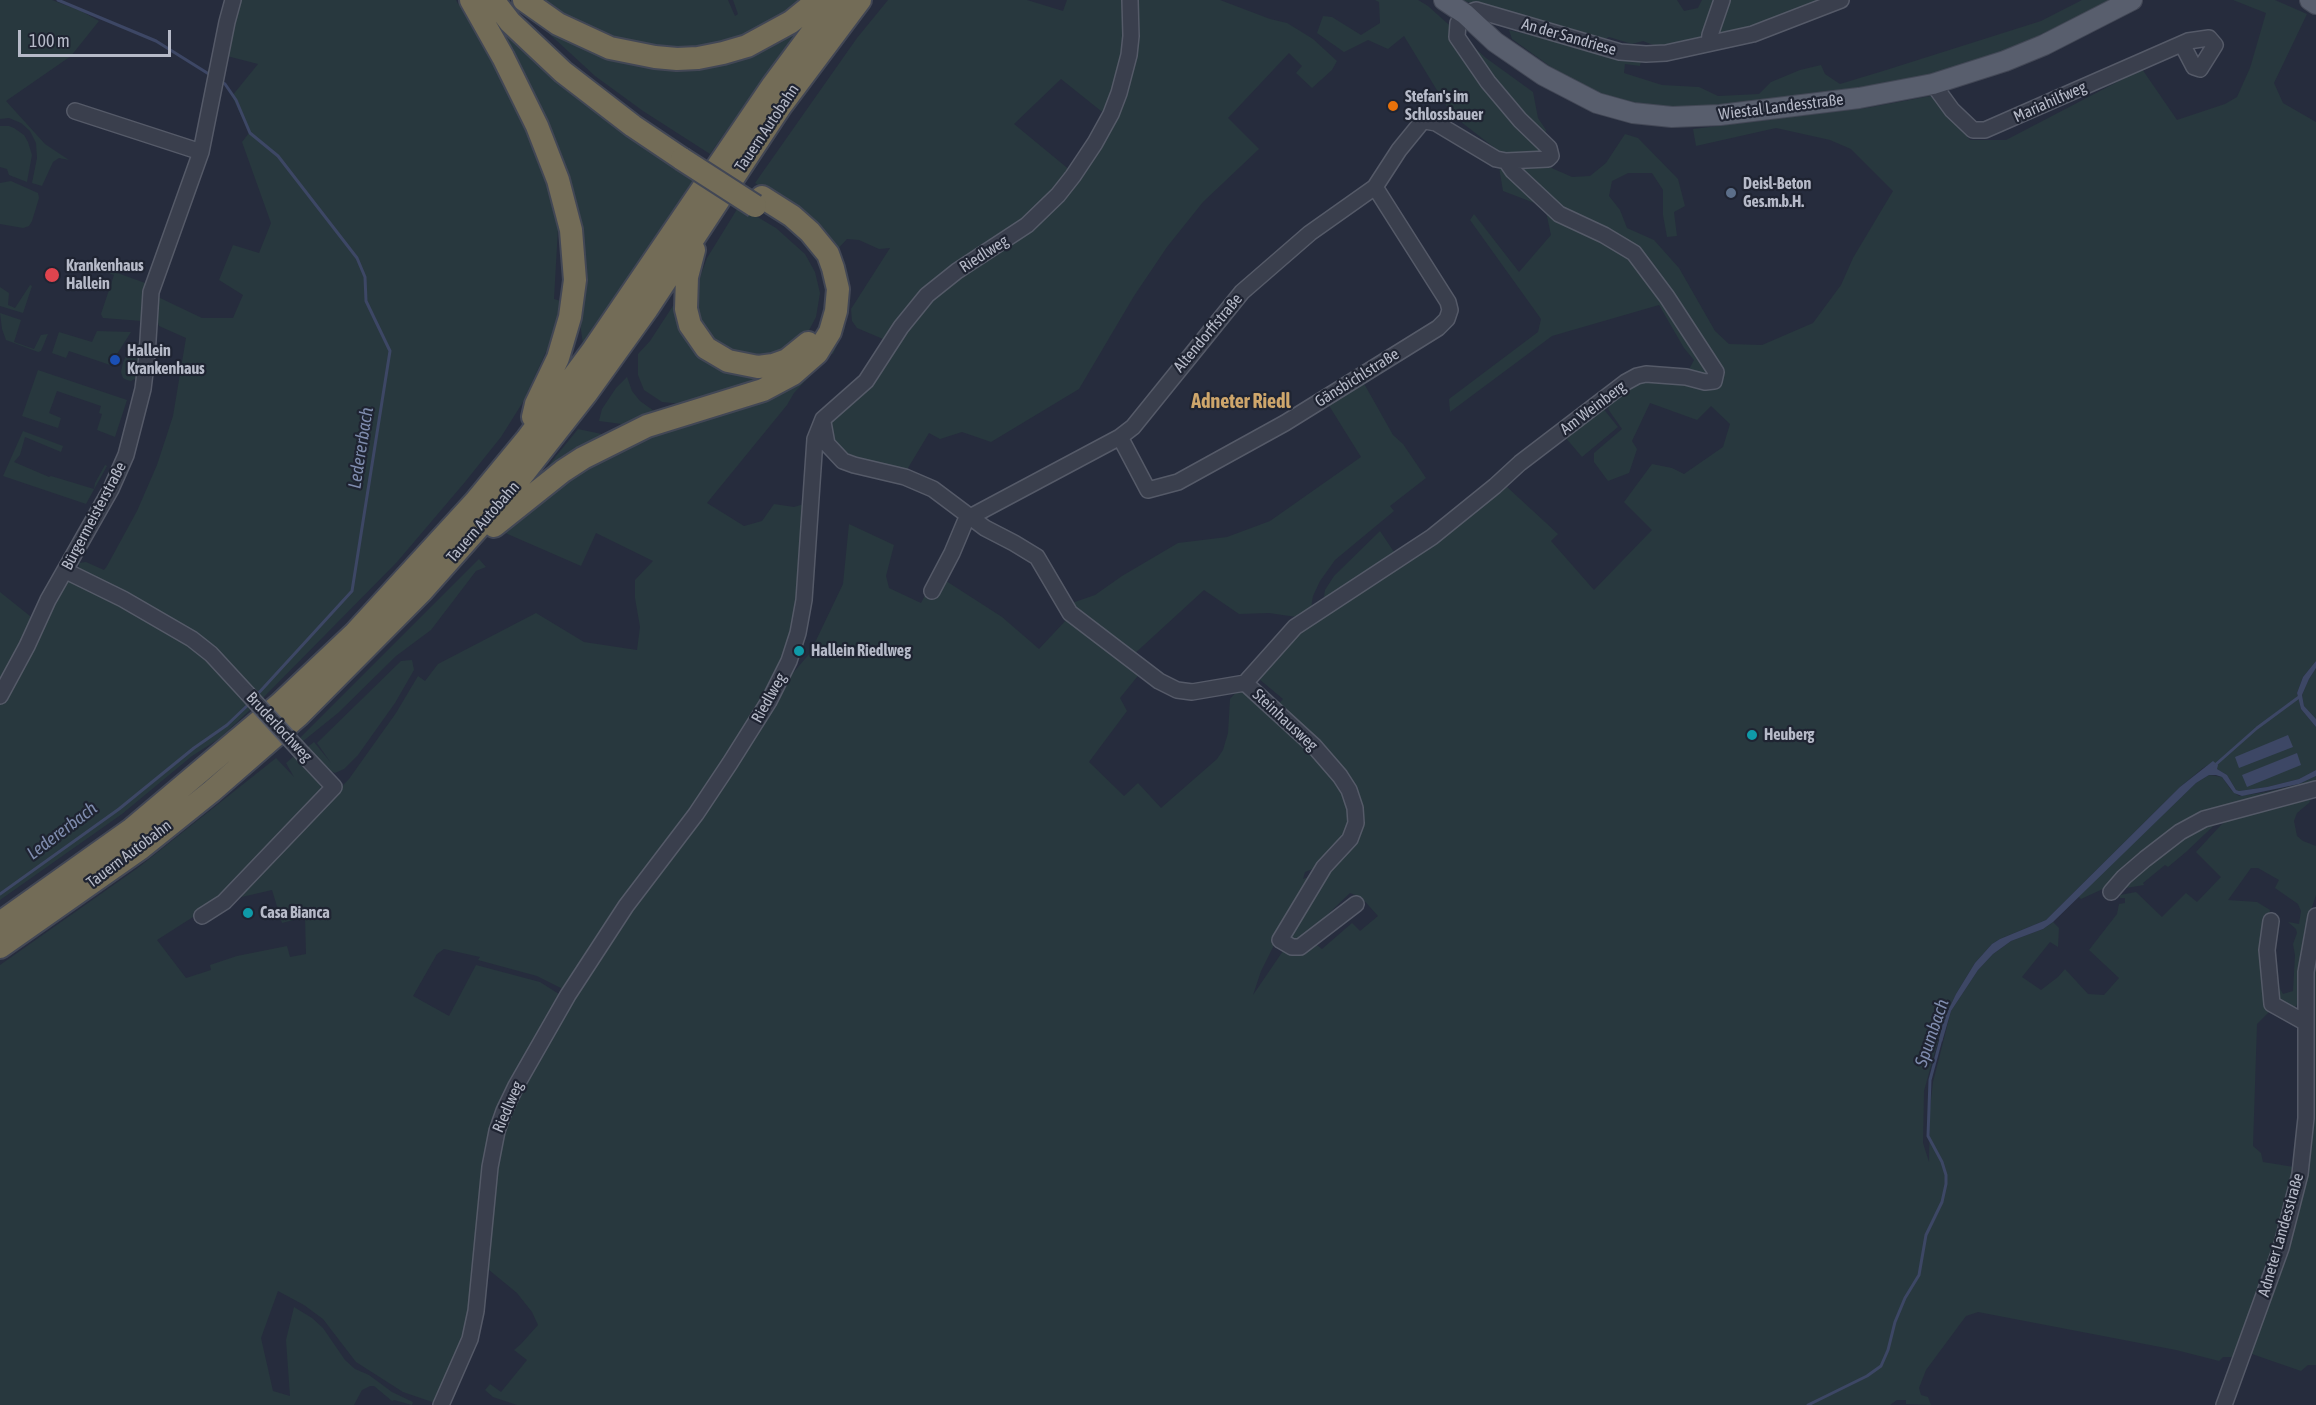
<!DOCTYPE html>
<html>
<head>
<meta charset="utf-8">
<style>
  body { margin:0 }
  #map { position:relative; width:2316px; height:1405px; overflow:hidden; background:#262c3d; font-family:"Asap Condensed",sans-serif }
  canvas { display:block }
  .scale { position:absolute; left:18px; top:30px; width:153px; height:27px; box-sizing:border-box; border:3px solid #b6bac8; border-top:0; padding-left:8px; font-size:18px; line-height:21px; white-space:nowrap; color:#b6bac8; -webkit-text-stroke:4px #1f2432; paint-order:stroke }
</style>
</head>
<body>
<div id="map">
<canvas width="2316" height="1405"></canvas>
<div class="scale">100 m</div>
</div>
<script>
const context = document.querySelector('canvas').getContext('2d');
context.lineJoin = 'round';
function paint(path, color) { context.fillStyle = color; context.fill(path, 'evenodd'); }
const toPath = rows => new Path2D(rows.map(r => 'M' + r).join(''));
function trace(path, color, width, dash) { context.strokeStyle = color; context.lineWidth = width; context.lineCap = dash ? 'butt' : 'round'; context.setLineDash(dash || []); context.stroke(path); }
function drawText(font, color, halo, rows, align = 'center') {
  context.font = font + ' "Asap Condensed",sans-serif'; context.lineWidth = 4.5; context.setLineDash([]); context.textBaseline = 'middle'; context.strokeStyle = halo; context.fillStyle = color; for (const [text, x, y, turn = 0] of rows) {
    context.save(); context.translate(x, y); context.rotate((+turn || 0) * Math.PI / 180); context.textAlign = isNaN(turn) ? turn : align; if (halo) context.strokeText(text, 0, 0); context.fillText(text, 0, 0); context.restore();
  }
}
paint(toPath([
  [0,0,52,0,81,11,99,21,71,56,6,101,45,144,69,160,59,158,53,162,42,186,32,183,37,158,36,143,30,131,21,123,9,118,0,119],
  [240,0,456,0,458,4,462,1,511,89,559,211,554,299,561,301,551,341,523,402,501,437,465,482,397,562,261,700,247,683,80,569,79,567,79,563,86,562,104,570,107,566,137,511,157,465,173,416,186,338,159,326,157,320,158,297,202,318,233,318,243,295,219,280,233,245,259,253,271,223,242,142,249,133,232,96,258,64,227,56],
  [483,0,696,176,583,344,578,309,580,269],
  [534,0,728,0,735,16,738,14,733,0,805,0,757,35,699,50,620,43],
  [888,0,1027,0,1063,11,1067,0,1126,0,1128,32,1106,115,1061,79,1014,124,1071,171,1053,196,887,339,883,339,857,328,852,321,851,309,890,248,879,249,859,240,847,239,833,254,801,215,755,183,857,38],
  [1133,0,1220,0,1270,19,1287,23,1313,39,1337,61,1332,70,1312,88,1296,73,1302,66,1289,53,1228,118,1259,149,1203,202,1167,247,1134,296,1079,389,991,442,962,432,940,439,929,433,905,473,844,456,828,436,831,415,930,296,1030,225,1113,118],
  [1375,0,1418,0,1428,6,1486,58,1533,92,1538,118,1546,130,1538,162,1572,177,1590,176,1606,163,1625,134,1638,138,1678,179,1685,206,1674,212,1677,236,1667,237,1663,215,1663,190,1652,173,1628,173,1612,181,1609,196,1620,210,1627,228,1654,240,1679,268,1715,331,1729,344,1762,345,1813,323,1841,285,1853,258,1893,191,1851,149,1830,140,1776,128,1696,146,1693,129,1866,108,1936,95,1970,140,2006,140,2142,69,2177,120,2225,104,2237,97,2250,68,2266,13,2233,0,2275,0,2307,14,2274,83,2283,103,2316,122,2316,661,2303,677,2297,693,2301,709,2316,727,2316,770,2299,779,2267,787,2239,791,2236,790,2227,775,2217,769,2217,765,2214,762,2203,768,2180,787,2046,920,2000,939,1992,944,1975,963,1956,994,1944,1019,1924,1091,1923,1143,1929,1162,1930,1108,1933,1082,1951,1011,1978,970,1993,954,2011,941,2043,929,2053,922,2059,928,2058,947,2050,942,2022,977,2041,990,2058,977,2065,969,2088,994,2104,995,2119,978,2089,950,2117,914,2119,904,2125,903,2125,898,2120,898,2120,895,2136,892,2162,917,2186,893,2197,902,2221,877,2196,852,2221,825,2235,814,2246,810,2314,793,2309,803,2297,813,2294,821,2297,836,2303,841,2316,846,2316,895,2305,928,2300,958,2298,1003,2295,1008,2288,1008,2275,1003,2272,984,2276,982,2283,994,2293,991,2295,955,2293,944,2297,933,2296,929,2288,922,2299,924,2301,911,2298,904,2275,888,2279,880,2258,868,2251,868,2228,900,2257,902,2270,910,2264,951,2270,1011,2257,1024,2253,1146,2261,1153,2263,1162,2294,1167,2286,1202,2268,1262,2235,1357,2223,1357,2219,1361,2176,1350,1978,1312,1966,1316,1926,1370,1919,1388,1921,1395,1928,1397,1931,1405,1906,1404,1906,1400,1897,1400,1890,1405,517,1405,493,1397,485,1390,490,1384,501,1392,527,1360,514,1350,521,1344,538,1325,532,1312,517,1293,483,1265,489,1196,495,1154,508,1108,527,1071,618,923,644,886,698,816,776,693,810,653,843,584,849,524,894,545,886,576,889,588,921,603,928,590,936,593,943,579,1002,617,1039,649,1069,617,1141,672,1120,698,1127,711,1089,762,1124,796,1138,783,1161,808,1217,759,1223,750,1228,733,1230,699,1242,686,1305,742,1342,785,1352,806,1353,817,1350,832,1342,844,1329,858,1320,860,1323,865,1305,872,1303,879,1329,869,1347,848,1356,835,1359,825,1360,810,1356,798,1343,774,1315,741,1277,706,1283,699,1259,679,1300,632,1298,630,1357,592,1435,537,1495,490,1503,486,1507,487,1558,534,1551,541,1594,590,1652,530,1624,502,1652,464,1672,468,1684,474,1723,447,1730,424,1711,406,1697,420,1650,403,1632,441,1637,449,1629,473,1608,481,1594,462,1594,453,1622,429,1608,409,1610,403,1636,380,1655,377,1684,379,1694,360,1684,348,1659,305,1552,336,1450,412,1449,399,1538,332,1541,319,1470,220,1474,214,1519,272,1551,235,1545,207,1503,191,1496,149,1452,115,1404,36,1388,49,1368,40,1344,52,1317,33,1323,16,1332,17,1361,35,1380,23,1379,2],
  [1350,893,1361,897,1378,916,1360,931,1352,923,1322,949,1314,943,1285,948,1253,995,1261,971,1280,933,1299,942],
  [1461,0,1677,0,1684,11,1698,8,1702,0,1717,0,1703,41,1672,47,1653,45,1643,41,1632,44,1609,37,1598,42],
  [1726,0,1831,0,1789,17,1719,37,1716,30],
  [2082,0,2112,0,2017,46,1918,81,1768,103,1652,109,1603,97,1565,77,1512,39,1509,30,1641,61,1640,66,1625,64,1624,73,1662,85,1699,87,1718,96,1759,94,1771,82,1800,70,1821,65,1825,74,1840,84,1883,71,2041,21],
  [518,5,631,59,797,31,710,154,643,111,595,76],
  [0,126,9,126,14,128,24,135,28,142,32,155,27,182,9,175,7,169,0,167],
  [11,181,38,193,39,198,32,221,29,226,23,228,0,224,0,183],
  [739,206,776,228,805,254,815,272,820,293,816,317,806,336,787,353,764,360,718,348,697,324,691,302,707,258],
  [84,261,148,284,142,321,103,318,101,314,114,275,83,264],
  [30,285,32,286,23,313,0,306,0,287,9,293,8,305,15,308],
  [680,295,687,327,767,371,758,378,738,388,682,404,662,402,644,390,638,375,638,354,650,341],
  [846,306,845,328,833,354,830,354,794,393,787,405,707,503,744,526,762,521,774,504,794,507,810,502,795,636,765,703,565,990,537,976,478,960,480,957,444,949,437,954,413,996,449,1016,476,965,540,982,562,996,491,1128,487,1145,489,1155,470,1329,438,1404,403,1392,356,1362,323,1319,304,1305,278,1291,261,1338,273,1391,290,1396,286,1340,294,1307,312,1318,323,1328,345,1360,355,1369,369,1375,392,1392,413,1402,412,1405,394,1400,392,1401,374,1386,370,1386,362,1390,354,1405,0,1405,0,965,139,867,276,758,294,777,286,763,295,755,320,783,322,792,215,903,157,940,186,978,211,970,210,965,237,956,287,946,290,957,306,954,305,917,282,923,272,890,233,899,349,779,396,713,418,676,425,681,438,664,536,613,584,642,637,650,640,627,635,598,635,580,653,561,596,533,581,566,503,532,550,491,615,452,665,431,762,398],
  [0,313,21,320,14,342,34,349,41,335,48,334,41,351,38,352,6,340,2,329],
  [97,331,131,332,110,365,69,351,66,358,52,353,59,332,92,342],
  [140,342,143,343,140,376,131,381,127,380,123,378,121,372,123,362,128,353],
  [38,370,127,400,115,437,97,430,102,414,99,413,101,406,57,391,49,413,61,418,58,428,22,416],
  [627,377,632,391,640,401,654,411,664,413,629,425,599,421,602,409,616,388],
  [1362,380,1393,435,1403,444,1426,478,1390,506,1394,511,1335,560,1320,581,1313,596,1310,613,1303,618,1269,613,1239,614,1204,590,1132,656,1069,604,1095,595,1122,576,1178,543,1227,537,1270,521,1361,457,1328,404],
  [1602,407,1618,427,1582,457,1565,437],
  [578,429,611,436,538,480,556,456],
  [23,431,63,446,61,452,25,437,20,455,14,462,49,477,51,476,94,489,95,483,105,465,107,466,86,504,3,476],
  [1380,531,1398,558,1326,602,1324,597,1325,590,1334,576],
  [479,559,486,567,476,571,431,630,396,656,338,713,302,742,299,739],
  [68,581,85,584,211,659,251,709,220,738,192,756,122,814,0,900,0,701,61,583],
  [0,592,30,616,32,626,0,687],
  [412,660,414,670,395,703,358,755,344,769,335,773,328,770,329,767,325,770,305,749,314,742,331,763,317,743,401,661],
  [2316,668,2316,719,2304,706,2302,695,2309,679],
  [2209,775,2222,777,2231,790,2239,796,2267,792,2299,784,2316,776,2316,786,2208,815,2105,888,2081,899,2078,896,2196,783],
  [2226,814,2186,852,2168,867,2165,865,2143,883,2144,885,2120,889,2145,861],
  [2316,945,2316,1365,2308,1365,2301,1371,2249,1353,2288,1242]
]), '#28383e');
paint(toPath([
  [2316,661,2316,668,2309,679,2302,695,2304,706,2316,719,2316,727,2301,709,2297,693,2303,677],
  [2288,735,2293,747,2239,768,2235,757],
  [2297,753,2301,765,2247,787,2242,775],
  [2213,761,2218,765,2217,769,2227,775,2236,790,2239,791,2267,787,2299,779,2316,770,2316,776,2299,784,2242,796,2234,793,2222,777,2216,775,2209,775,2196,783,2053,922,2043,929,2011,941,1993,954,1978,970,1951,1011,1942,1042,1939,1039,1944,1019,1956,994,1975,963,1992,944,2000,939,2046,920,2180,787]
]), '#3d4765');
trace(toPath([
  [58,0,156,41,212,76],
  [220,81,225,84,236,100,250,133,278,156,357,258,365,277,366,301,390,351,352,591,255,697],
  [2214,766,2257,728,2299,697],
  [0,894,119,809,194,748,227,725,249,704],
  [1808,1405,1867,1376,1881,1366,1888,1350,1895,1322,1905,1298,1919,1275,1926,1235,1942,1202,1946,1184,1946,1175,1942,1162,1928,1136,1930,1080,1941,1039]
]), '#3d4765', 3);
const minor = toPath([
  [1709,43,1710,35,1722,0],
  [1933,84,1952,110,1973,130,1985,130,2188,41,2209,38,2215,45,2200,69,2194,67,2182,44],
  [75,111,201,152],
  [823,422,827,444,843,461,854,465,905,477,933,489,985,528,1014,543,1037,557,1070,613,1159,681,1177,690,1192,692,1245,683],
  [1120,437,1148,490,1178,482,1285,423,1438,328,1447,319,1450,310,1448,302,1375,187],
  [66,571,123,599,192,639,211,654,247,693],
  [932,591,952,553,965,522,970,517,1120,437,1133,427,1242,292,1310,233,1375,187,1399,150,1421,123,1425,121,1436,123,1496,159,1506,161,1548,159,1551,156,1549,148,1520,120,1488,82,1457,37,1458,23,1465,14,1476,10,1620,52,1646,54,1666,53,1753,34,1841,0],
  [1245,683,1295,627,1432,537,1495,486,1520,463,1626,382,1637,376,1646,374,1686,377,1705,382,1714,381,1716,372,1667,297,1634,253,1604,235,1559,214,1513,171,1506,161],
  [1245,683,1314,746,1340,776,1349,790,1355,808,1356,823,1350,839,1324,867,1280,940,1292,947,1300,947,1356,904],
  [0,696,27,646,48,600,111,489,126,455,143,389,147,356,151,292,201,152,227,22,233,0],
  [2111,892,2124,877,2145,859,2180,832,2204,819,2316,789],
  [202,916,224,902,334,787,303,754],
  [2271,921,2267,950,2272,1004,2306,1023],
  [441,1405,470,1339,476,1311,490,1167,497,1131,504,1111,516,1086,568,995,626,906,696,814,730,763,769,701,789,661,798,633,804,600,815,439,823,419,866,381,901,327,927,295,957,271,1027,225,1058,195,1073,176,1095,143,1111,114,1119,93,1129,55,1131,36,1130,0],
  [2224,1405,2281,1248,2300,1174,2306,1118,2306,972,2316,916]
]);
const major = toPath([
  [1444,0,1465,14,1495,42,1543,75,1597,103,1633,113,1672,117,1720,115,1859,98,1933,84,2005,61,2044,45,2132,0],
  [2310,0,2316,4]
]);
const highway = toPath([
  [471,0,503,57,537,126,558,180,571,230,575,280,570,317,558,358,536,404,533,417],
  [493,0,510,22,563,72,633,126,682,159],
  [524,0,558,24,610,48,655,57,677,59,698,58,723,53,747,46,791,22,818,0],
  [694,250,687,277,686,309,690,325,706,348,728,361,758,367,773,365,787,360,808,343],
  [494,526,563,471,583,458,647,426,763,390,793,374,817,353,830,332,836,311,838,289,833,268,828,254,810,232,792,216,762,197],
  [0,923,132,829,280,704,355,633,475,502,527,439,593,350,773,85,836,0],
  [0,947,141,848,212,791,298,716,422,591,502,501,586,394,647,309,780,107,860,0]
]);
trace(minor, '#555a68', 18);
trace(major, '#434856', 22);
trace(highway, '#424755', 26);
trace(minor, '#3a3f4d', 15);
trace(major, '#585e6d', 20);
trace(highway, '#736c57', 22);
const minorBridge = toPath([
  [247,693,303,754]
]);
const highwayBridge = toPath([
  [682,159,755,206]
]);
trace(minorBridge, '#555a68', 18, []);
trace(highwayBridge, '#424755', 26, []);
trace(minorBridge, '#3a3f4d', 15);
trace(highwayBridge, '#736c57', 22);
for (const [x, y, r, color] of [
  [1393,106,6,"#e8710a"],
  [1731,193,6,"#5c6f8a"],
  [52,275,8,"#e0444e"],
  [115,360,6,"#1a4fb4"],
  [799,651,6,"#0f9aa8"],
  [1752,735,6,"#0f9aa8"],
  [248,913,6,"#0f9aa8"]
]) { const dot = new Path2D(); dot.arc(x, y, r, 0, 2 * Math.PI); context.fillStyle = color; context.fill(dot); trace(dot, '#1f2432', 2); }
drawText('16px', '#b6bac8', '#1f2432', [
  ["An der Sandriese",1569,37,16],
  ["Mariahilfweg",2050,102,-24],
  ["Wiestal Landesstraße",1781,107,-7],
  ["Tauern Autobahn",767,128,-56],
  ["Riedlweg",984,254,-33],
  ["Altendorffstraße",1208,333,-50],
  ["Gänsbichlstraße",1357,378,-32],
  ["Am Weinberg",1593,408,-37],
  ["Bürgermeisterstraße",94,516,-62],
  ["Tauern Autobahn",483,522,-49],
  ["Riedlweg",769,698,-61],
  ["Steinhausweg",1285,720,43],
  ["Bruderlochweg",279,727,47],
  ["Tauern Autobahn",129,854,-37],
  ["Riedlweg",508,1107,-67],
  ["Adneter Landesstraße",2281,1235,-74]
]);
drawText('bold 16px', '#b6bac8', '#1f2432', [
  ["Stefan's im",1405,97],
  ["Schlossbauer",1405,115],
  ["Deisl-Beton",1743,184],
  ["Ges.m.b.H.",1743,202],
  ["Krankenhaus",66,266],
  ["Hallein",66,284],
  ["Hallein",127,351],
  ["Krankenhaus",127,369],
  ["Hallein Riedlweg",811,651],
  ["Heuberg",1764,735],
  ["Casa Bianca",260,913]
], 'left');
drawText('italic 18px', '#7f8cae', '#1f2432', [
  ["Ledererbach",361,448,-81],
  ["Ledererbach",62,831,-37],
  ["Spumbach",1932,1033,-71]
]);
drawText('bold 20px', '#cea66b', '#1f2432', [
  ["Adneter Riedl",1241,402]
]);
</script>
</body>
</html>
